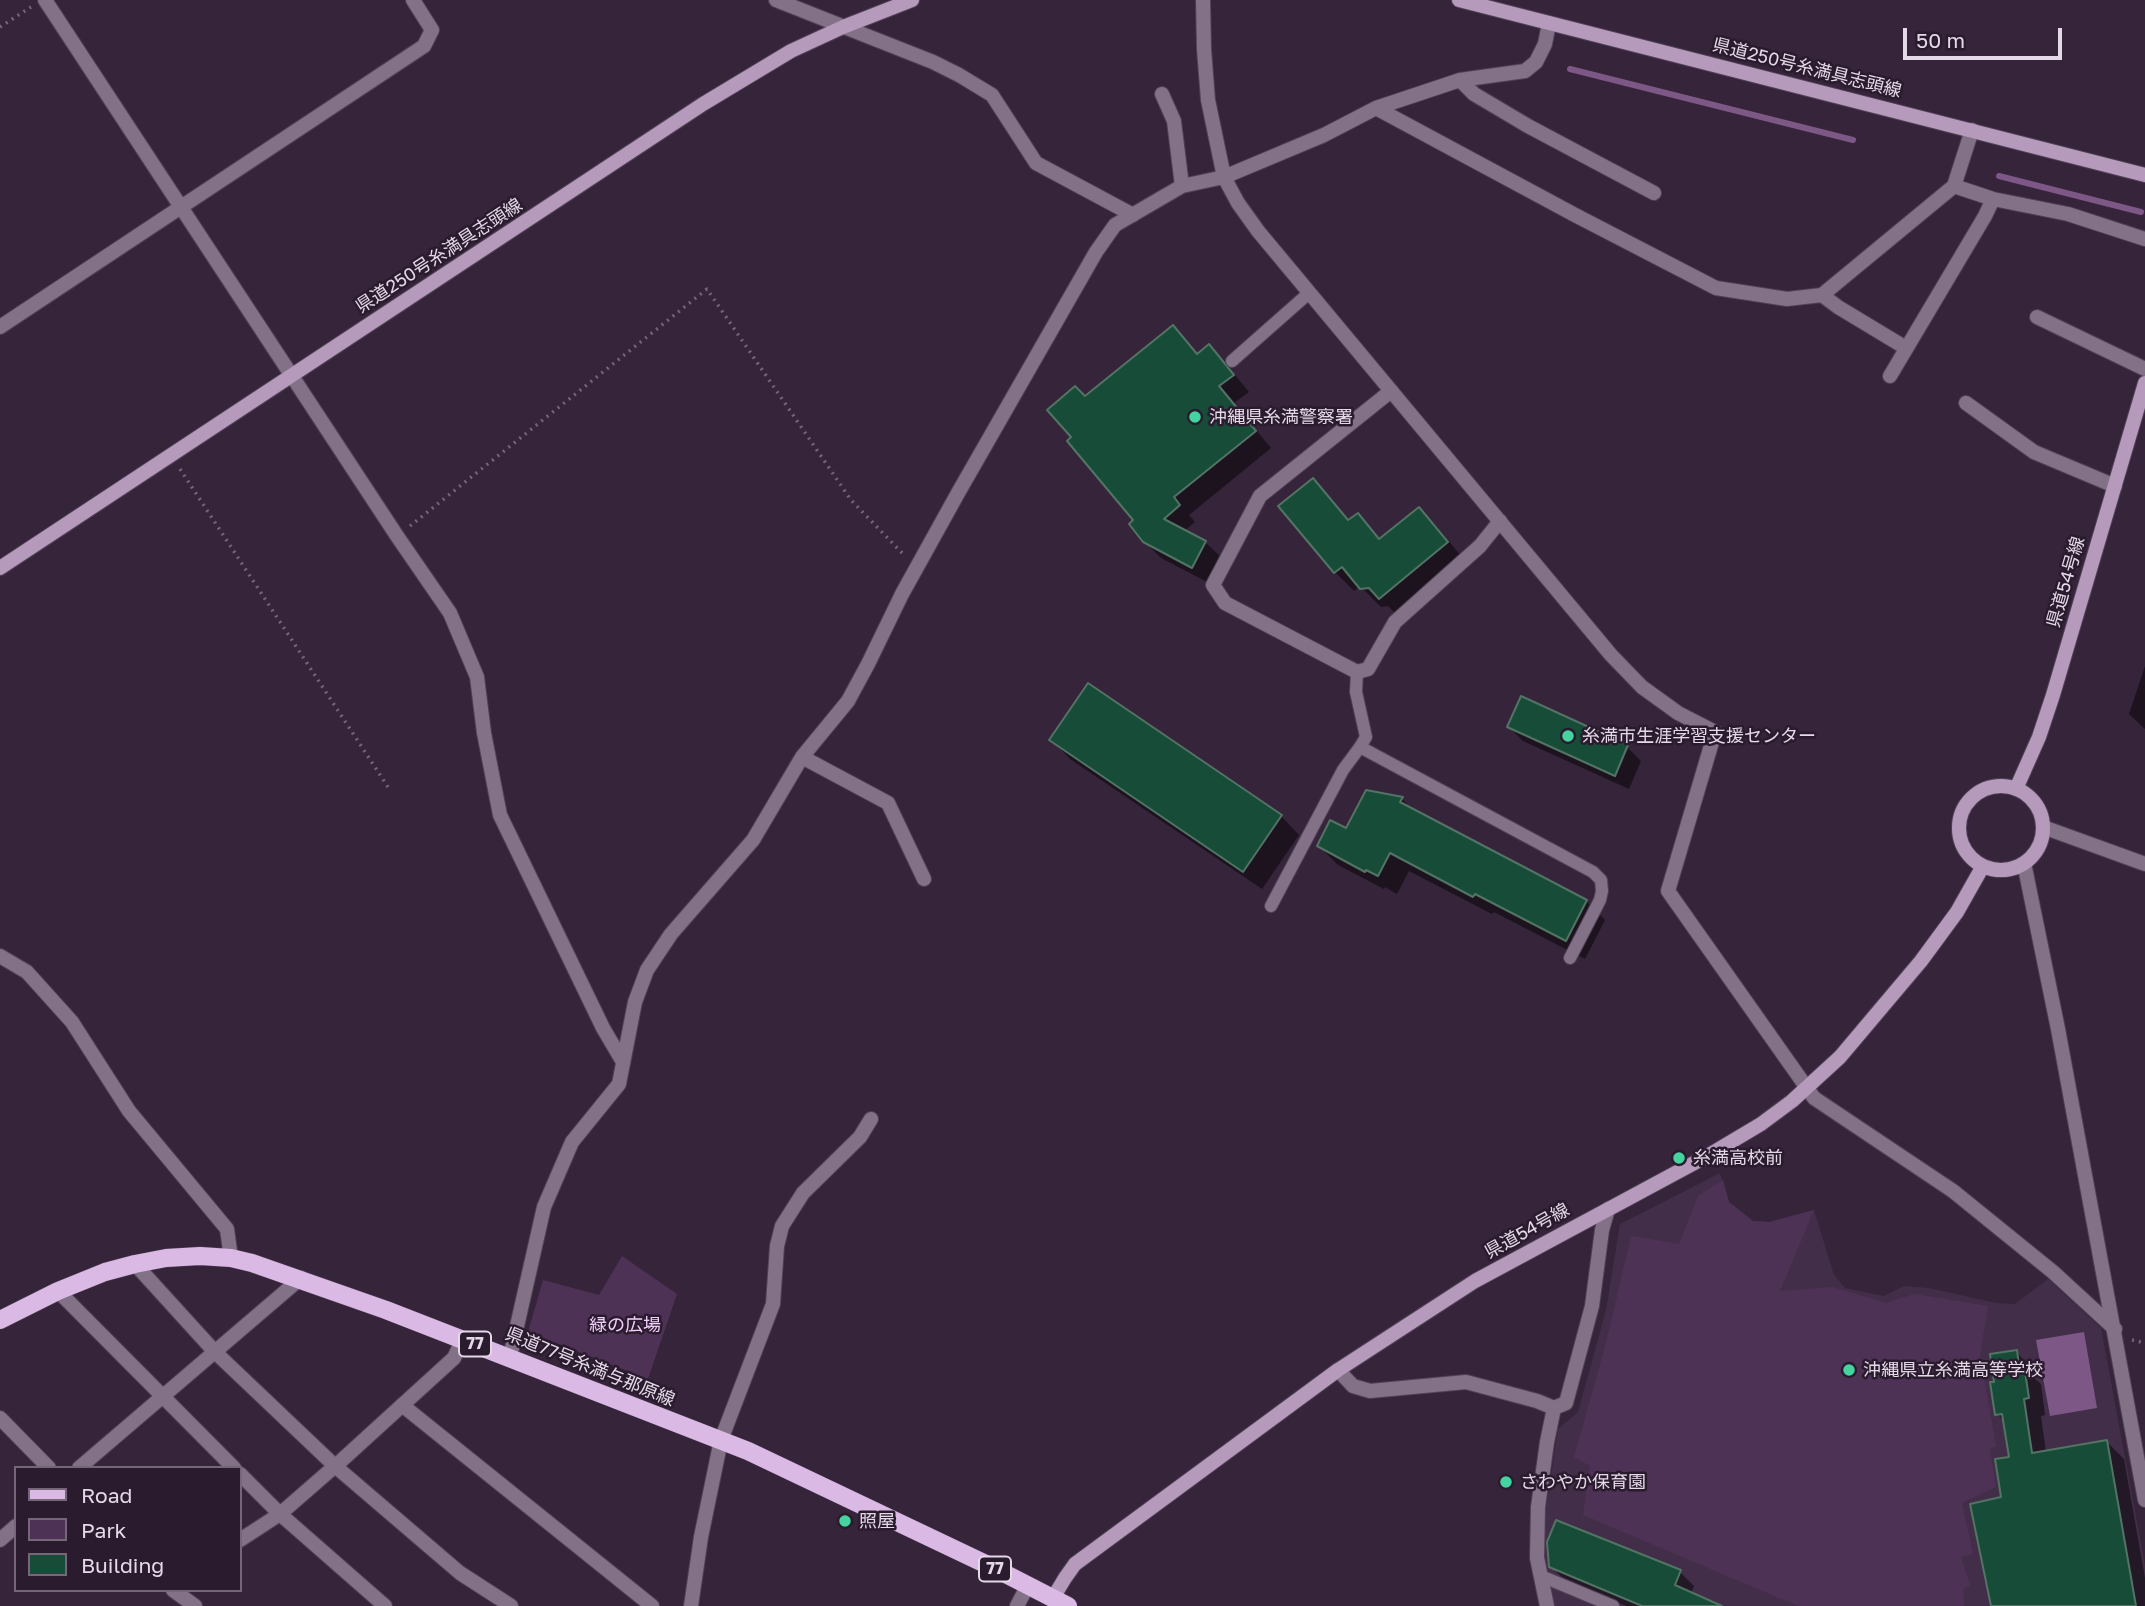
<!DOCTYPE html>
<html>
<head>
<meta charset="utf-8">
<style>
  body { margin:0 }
  #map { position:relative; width:2145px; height:1606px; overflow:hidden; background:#35243a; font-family:"Golos Text",sans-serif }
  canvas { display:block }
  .legend { position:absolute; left:14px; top:1466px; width:228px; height:126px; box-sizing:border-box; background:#2b1b2f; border:2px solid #756779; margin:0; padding:9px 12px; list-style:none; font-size:21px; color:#e4d9e7 }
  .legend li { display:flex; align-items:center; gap:14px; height:35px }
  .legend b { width:35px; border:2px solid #756779 }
  .scale { position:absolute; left:1903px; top:28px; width:159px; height:32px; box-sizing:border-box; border:4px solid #e4d9e7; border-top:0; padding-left:9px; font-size:21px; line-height:24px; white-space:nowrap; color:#e4d9e7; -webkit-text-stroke:5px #2b1b2f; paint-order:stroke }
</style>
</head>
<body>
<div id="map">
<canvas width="2145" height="1606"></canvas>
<ul class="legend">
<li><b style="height:9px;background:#dbb9e5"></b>Road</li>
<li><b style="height:19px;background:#4e3256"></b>Park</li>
<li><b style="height:19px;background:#174d38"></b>Building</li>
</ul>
<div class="scale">50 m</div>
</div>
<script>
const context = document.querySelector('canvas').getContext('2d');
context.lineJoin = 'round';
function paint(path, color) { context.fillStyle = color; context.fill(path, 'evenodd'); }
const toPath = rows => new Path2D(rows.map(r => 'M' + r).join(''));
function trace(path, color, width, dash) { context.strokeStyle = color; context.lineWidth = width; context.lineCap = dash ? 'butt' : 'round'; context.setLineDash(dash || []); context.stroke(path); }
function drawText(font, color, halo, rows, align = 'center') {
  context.font = font + ' "Golos Text","Noto Sans JP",sans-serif'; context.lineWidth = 5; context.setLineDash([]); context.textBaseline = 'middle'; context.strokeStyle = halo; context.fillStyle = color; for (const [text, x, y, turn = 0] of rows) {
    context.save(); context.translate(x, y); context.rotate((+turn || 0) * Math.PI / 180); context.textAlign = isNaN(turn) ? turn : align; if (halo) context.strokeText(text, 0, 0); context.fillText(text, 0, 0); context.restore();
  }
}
paint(toPath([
  [1720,1173,1729,1202,1753,1221,1769,1222,1814,1210,1834,1275,1845,1288,1884,1296,1904,1286,1929,1288,1996,1303,2015,1304,2048,1279,2101,1328,2145,1565,2145,1606,1553,1606,1545,1566,1545,1515,1558,1429,1578,1412,1606,1310,1620,1224]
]), '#422e48');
paint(toPath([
  [1723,1180,1729,1202,1753,1221,1769,1222,1814,1210,1780,1291,1833,1287,1886,1303,1914,1294,1988,1306,1980,1355,1996,1446,1990,1449,1996,1487,1962,1503,1973,1554,1961,1557,1970,1585,1963,1589,1964,1606,1798,1606,1583,1515,1590,1466,1574,1457,1606,1343,1631,1236,1679,1244,1698,1196],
  [622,1256,677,1294,648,1379,528,1332,543,1280,599,1295]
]), '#4e3256');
paint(toPath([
  [2084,1332,2097,1408,2050,1416,2036,1340]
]), '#7d5887');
paint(toPath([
  [1173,327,1198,355,1209,346,1225,363,1249,392,1234,403,1271,448,1189,515,1195,522,1184,531,1205,542,1222,558,1209,583,1161,558,1144,541,1085,398],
  [1313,480,1350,521,1358,515,1381,540,1419,509,1438,528,1466,562,1399,617,1388,606,1381,607,1360,586,1354,591,1335,572,1281,506],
  [2145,666,2145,729,2129,714],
  [1522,698,1627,747,1641,761,1629,789,1523,741,1509,727],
  [1052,740,1281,816,1299,835,1262,889,1070,759],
  [1402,799,1415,812,1586,901,1605,920,1585,959,1494,912,1492,914,1409,871,1397,894,1385,887,1384,889,1338,865,1319,846],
  [2016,1352,2034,1370,2035,1379,2041,1384,2045,1415,2041,1416,2046,1452,2107,1442,2124,1459,2145,1578,2145,1606,1992,1606,2011,1458,2005,1422,1997,1414,1996,1383],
  [1557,1522,1680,1572,1694,1586,1691,1594,1718,1606,1626,1606,1565,1580,1550,1566]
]), '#0007');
trace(toPath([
  [1570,69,1853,140],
  [1999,176,2141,212]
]), '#7d5887', 6);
const building = toPath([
  [1173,325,1197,354,1209,344,1234,375,1219,386,1256,431,1174,497,1180,505,1164,519,1206,541,1192,568,1143,542,1129,524,1133,520,1067,441,1071,437,1047,410,1075,386,1085,396,1173,325],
  [1313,478,1348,520,1358,513,1379,539,1419,507,1448,542,1379,599,1369,588,1360,589,1342,567,1334,573,1278,506,1313,478],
  [1088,683,1282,815,1243,872,1049,740,1088,683],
  [1521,696,1628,745,1615,776,1507,727,1521,696],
  [1366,790,1403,797,1400,802,1587,900,1566,941,1475,894,1473,897,1390,853,1378,876,1366,870,1365,872,1317,846,1330,820,1346,828,1366,790],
  [2017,1350,2019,1366,2024,1365,2029,1398,2024,1399,2032,1453,2107,1440,2136,1606,1991,1606,1970,1504,2001,1497,1995,1459,2009,1457,2002,1414,1995,1415,1990,1382,1994,1382,1990,1354,2017,1350],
  [1556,1520,1681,1570,1675,1585,1722,1606,1642,1606,1549,1567,1547,1542,1556,1520]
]);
paint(building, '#174d38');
trace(building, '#537364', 2);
const service = toPath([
  [1232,361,1309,293],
  [1357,672,1356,692,1366,737,1360,747,1593,872,1601,880,1602,891,1600,900,1570,958],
  [1271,906,1343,770,1360,747],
  [1541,1576,1613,1606]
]);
const minor = toPath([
  [45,0,397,536,450,613,477,677,484,733,500,815,603,1028,623,1062],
  [776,0,933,62,959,75,992,95,1036,163,1133,215],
  [1460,80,1474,94,1528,126,1654,193],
  [1162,94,1174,121,1182,186],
  [1376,108,1575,215,1716,288,1787,299,1822,295,1954,186],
  [1972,130,1954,186,1993,199,2068,214,2145,239],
  [1822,295,1838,307,1906,348],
  [2037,317,2145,369],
  [0,327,424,46,432,30,413,0],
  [1890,376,1985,216,1993,199],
  [1391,391,1260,496,1213,585,1225,603,1357,672,1368,669,1395,622,1480,546,1500,521],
  [1966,403,2034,452,2115,486],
  [1715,732,1668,891,1814,1098,1953,1191,2053,1272,2115,1329],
  [802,757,888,803,924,879],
  [2024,863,2058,1029,2145,1500],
  [0,956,27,972,72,1022,129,1111,227,1229,231,1258],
  [135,1264,215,1352,335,1466,460,1573,511,1606],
  [58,1291,234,1468],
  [510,1357,544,1207,572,1142,619,1084,635,1002,647,970,671,934,753,840,802,757,848,701,868,664,902,594,958,493,1096,252,1115,225,1182,186,1224,177,1243,169,1324,135,1376,108,1460,80,1525,71,1536,62,1545,44,1549,23],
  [1338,1370,1353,1386,1370,1391,1466,1382,1537,1401,1554,1408,1566,1403,1592,1306,1602,1230,1608,1209],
  [402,1405,652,1606],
  [0,1418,49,1468],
  [79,1468,301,1278],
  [240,1474,280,1514,385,1606],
  [0,1540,16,1526],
  [240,1540,280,1514,342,1460,454,1358,463,1339],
  [173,1590,195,1606],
  [691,1606,701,1537,721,1440,773,1304,777,1246,782,1226,803,1193,860,1137,871,1119],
  [1017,1606,1028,1585],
  [1547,1606,1537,1558,1538,1507,1547,1442,1554,1408]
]);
const tertiary = toPath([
  [1203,0,1204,49,1208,100,1224,177,1238,203,1258,231,1611,655,1642,687,1678,713,1715,732],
  [2043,827,2145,864]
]);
const secondary = toPath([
  [1459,0,2145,175],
  [0,568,703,104,791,51,843,27,912,0],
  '1959 828a42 42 0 1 1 84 0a42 42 0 1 1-84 0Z',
  [2016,789,2039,737,2053,695,2145,383],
  [1053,1598,1065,1578,1075,1564,1338,1370,1475,1281,1709,1155,1761,1124,1792,1101,1840,1057,1921,961,1957,912,1983,866]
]);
const primary = toPath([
  [0,1320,58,1291,105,1272,135,1264,166,1258,200,1256,231,1258,252,1263,386,1310,748,1451,994,1568,1068,1606]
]);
trace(service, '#514156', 14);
trace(minor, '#514156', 16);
trace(tertiary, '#514156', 16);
trace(secondary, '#514156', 16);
trace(primary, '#514156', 19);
trace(toPath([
  [0,27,31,7],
  [180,469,388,787],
  [410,526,707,289,851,500,905,556],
  [2132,1340,2145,1343]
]), '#746578', 3.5, [2, 5]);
trace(service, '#837287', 12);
trace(minor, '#837287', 14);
trace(tertiary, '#837287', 14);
trace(secondary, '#b59abc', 14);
trace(primary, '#dbb9e5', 18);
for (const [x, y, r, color] of [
  [1195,417,7,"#45d49f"],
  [1568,736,7,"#45d49f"],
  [1679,1158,7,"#45d49f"],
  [1849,1370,7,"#45d49f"],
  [1506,1482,7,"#45d49f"],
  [845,1521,7,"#45d49f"]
]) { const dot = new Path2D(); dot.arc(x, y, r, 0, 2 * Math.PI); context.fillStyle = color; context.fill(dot); trace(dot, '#2b1b2f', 2.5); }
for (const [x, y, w] of [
  [475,1344,32],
  [995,1569,32]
]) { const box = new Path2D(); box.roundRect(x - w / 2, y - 12.5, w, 25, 5); context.fillStyle = '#2b1b2f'; context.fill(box); trace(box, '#e4d9e7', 2); }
drawText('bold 16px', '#e4d9e7', null, [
  ["77",475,1344],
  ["77",995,1569]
]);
drawText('18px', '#e4d9e7', '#2b1b2f', [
  ["県道250号糸満具志頭線",1807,68,14],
  ["県道250号糸満具志頭線",439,256,-33],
  ["県道54号線",2066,582,-74],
  ["県道54号線",1527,1231,-29],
  ["県道77号糸満与那原線",590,1367,22]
]);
drawText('18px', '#e4d9e7', '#2b1b2f', [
  ["沖縄県糸満警察署",1209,417],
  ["糸満市生涯学習支援センター",1582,736],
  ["糸満高校前",1693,1158],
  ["沖縄県立糸満高等学校",1863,1370],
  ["さわやか保育園",1520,1482],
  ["照屋",859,1521]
], 'left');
drawText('18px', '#f1cffa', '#2b1b2f', [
  ["緑の広場",625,1325]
]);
</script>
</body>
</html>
